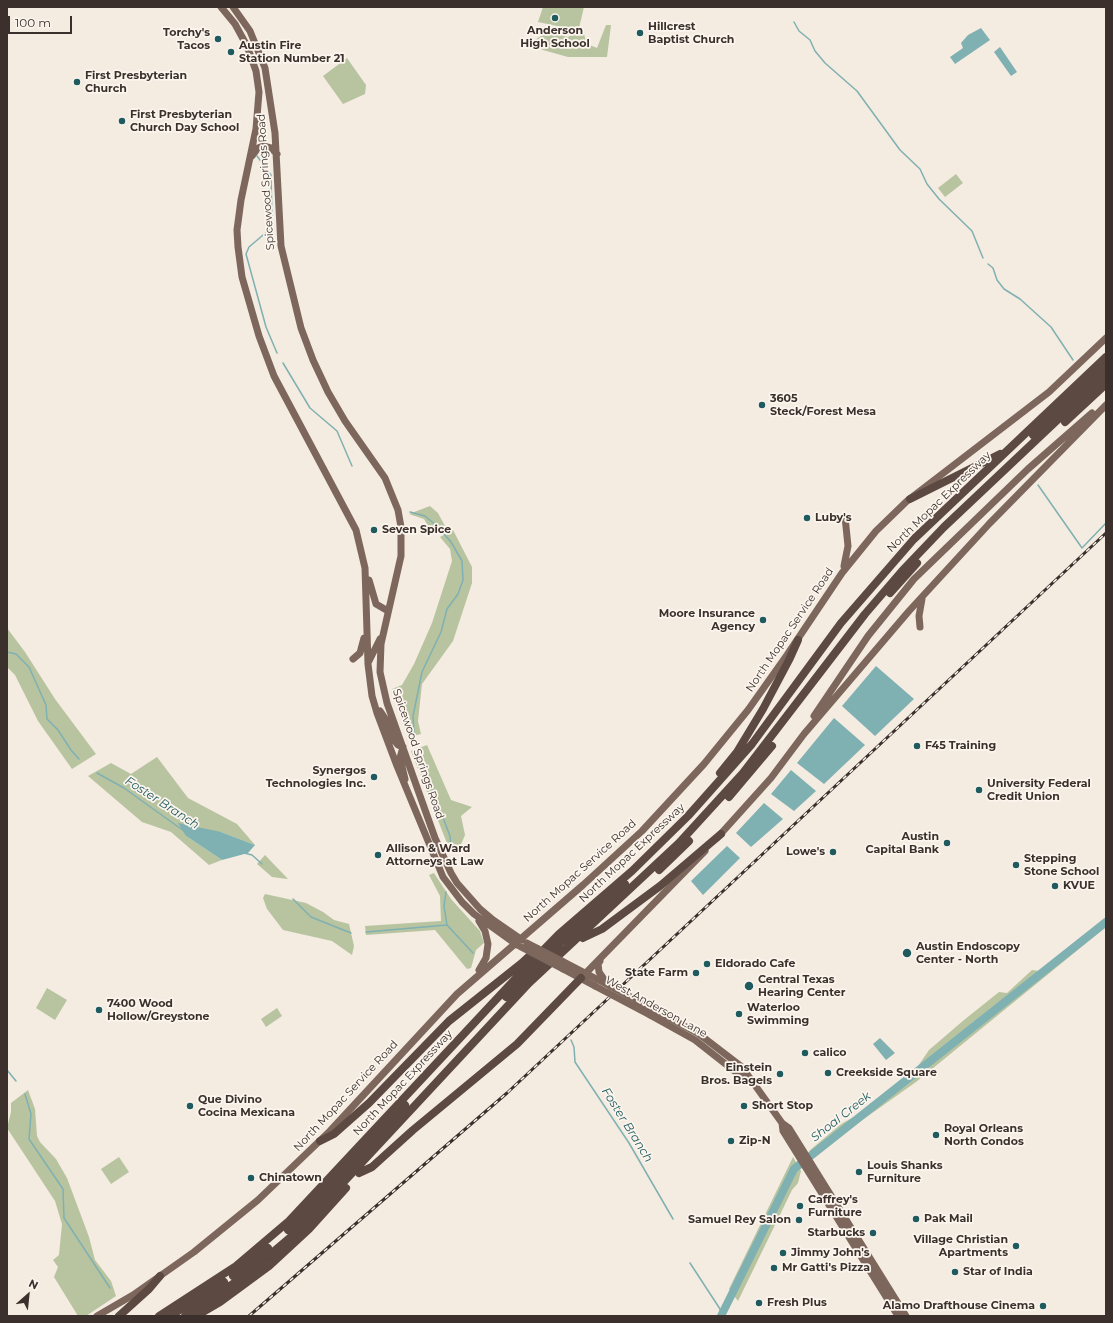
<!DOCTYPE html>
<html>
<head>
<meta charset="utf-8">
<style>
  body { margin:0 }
  #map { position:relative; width:1113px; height:1323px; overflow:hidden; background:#f4ebe1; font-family:Montserrat,sans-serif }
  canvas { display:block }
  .frame { position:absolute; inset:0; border:8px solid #3b302b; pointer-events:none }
  .north { position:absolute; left:8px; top:1275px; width:40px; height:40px; -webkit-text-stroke:3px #fbf5ee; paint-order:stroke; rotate:27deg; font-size:11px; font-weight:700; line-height:16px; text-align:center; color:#3b302b }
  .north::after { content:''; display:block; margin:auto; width:14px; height:18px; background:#3b302b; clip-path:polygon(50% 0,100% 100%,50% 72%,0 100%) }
  .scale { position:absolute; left:8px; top:16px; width:64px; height:18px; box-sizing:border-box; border:2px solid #3b302b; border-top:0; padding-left:5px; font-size:12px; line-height:14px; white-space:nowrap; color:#3b302b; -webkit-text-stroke:3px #fbf5ee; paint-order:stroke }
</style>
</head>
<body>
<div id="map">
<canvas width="1113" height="1323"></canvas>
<div class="frame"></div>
<div class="north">N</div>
<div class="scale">100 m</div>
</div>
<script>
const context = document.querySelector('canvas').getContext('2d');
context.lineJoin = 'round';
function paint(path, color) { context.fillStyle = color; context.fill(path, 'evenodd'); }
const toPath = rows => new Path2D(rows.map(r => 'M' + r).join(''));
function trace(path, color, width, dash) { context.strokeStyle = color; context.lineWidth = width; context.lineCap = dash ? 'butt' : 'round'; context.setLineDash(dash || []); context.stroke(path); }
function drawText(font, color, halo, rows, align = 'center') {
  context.font = font + ' Montserrat,sans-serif'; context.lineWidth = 3.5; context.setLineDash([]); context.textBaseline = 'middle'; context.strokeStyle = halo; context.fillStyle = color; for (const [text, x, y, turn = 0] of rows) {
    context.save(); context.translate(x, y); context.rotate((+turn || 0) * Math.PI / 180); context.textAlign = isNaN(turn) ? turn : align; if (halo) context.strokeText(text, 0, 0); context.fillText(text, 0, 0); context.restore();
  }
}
paint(toPath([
  [543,7,584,7,579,28,576,30,538,22],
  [606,25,611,25,607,57,568,57,543,50,530,43,547,32,568,37,582,28,587,44,597,48],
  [347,58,366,85,365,94,343,104,323,76],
  [956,174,963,183,945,197,938,188],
  [430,506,438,513,445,526,432,533,424,519,409,514],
  [453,530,472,567,472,583,453,641,422,684,418,721,421,734,408,737,392,689,402,685,414,664,432,623,452,561,450,549,440,537],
  [7,628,25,652,55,699,96,754,72,769,38,721,15,675,7,667],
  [427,745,451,800,472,807,461,816,465,835,458,851,450,851,411,751],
  [157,757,188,798,237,824,255,845,221,832,186,836,222,860,209,865,171,832,142,822,88,776,111,763,131,774],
  [265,855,288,879,272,877,257,864],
  [434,873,451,899,480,931,484,943,476,950,471,968,467,969,435,930,366,935,365,926,441,921,440,896,429,875],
  [265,894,306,903,323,912,334,920,349,924,354,946,352,955,332,941,283,930,267,909,263,898],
  [1106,917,1106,927,916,1082,861,1121,814,1158,809,1151,841,1124,861,1113,918,1066,929,1050,964,1020,999,992,1007,993,1032,970,1039,971],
  [47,988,67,1000,55,1020,36,1008],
  [277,1008,282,1016,266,1027,261,1019],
  [28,1090,35,1109,37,1136,40,1142,56,1159,67,1178,89,1237,95,1260,111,1281,116,1296,86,1316,78,1316,54,1277,58,1267,53,1260,59,1255,62,1224,55,1201,7,1128,11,1112,11,1103],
  [119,1157,129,1172,111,1184,101,1169],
  [793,1157,801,1171,798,1183,792,1190,738,1301,729,1289]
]), '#b8c4a0');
paint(toPath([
  [981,28,990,40,955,64,950,57,963,48,961,43,968,35],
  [1000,47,1017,72,1011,76,994,52],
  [876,666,914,699,875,736,842,706],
  [834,718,865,745,824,784,797,763],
  [791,770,816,791,794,811,771,794],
  [764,803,783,819,751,847,736,833],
  [178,823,221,832,255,845,248,853,222,860,186,836],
  [727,846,740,858,703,895,691,881],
  [880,1038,895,1053,886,1060,873,1044]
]), '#7fb0b2');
trace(toPath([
  [794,22,799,31,810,40,815,51,825,63,857,91,900,150,920,169,927,184,939,199,972,231,983,258],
  [257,156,271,175,272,222,269,230,249,247,246,254,266,327,277,353],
  [988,264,993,268,997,280,1004,289,1020,299,1051,327,1073,360],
  [283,363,310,408,337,431,352,466],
  [1038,485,1082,548,1106,523],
  [410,512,425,516,437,526,451,542,462,561,463,580,458,594,447,609,441,632,422,672,413,716,414,734],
  [7,652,16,654,29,667,46,705,47,719,58,730,71,750,79,759],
  [418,749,420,758,450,836,451,849],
  [97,773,124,788,184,831],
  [244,853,252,855,262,864],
  [446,892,444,906,447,925],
  [293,899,311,917,351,933],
  [366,932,447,925,473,953],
  [571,1040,574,1047,575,1062,629,1143,673,1219],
  [7,1070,16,1081],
  [25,1094,31,1114,29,1139,63,1189,64,1218,110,1288],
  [690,1263,720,1309,721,1316]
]), '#7fb0b2', 1.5);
trace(toPath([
  [721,1316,794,1169,1106,922]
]), '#7fb0b2', 8);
trace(toPath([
  [221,7,235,24,247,46,256,71,259,92,256,129,241,200,237,230,238,247,242,277,259,336,274,376,356,530,365,568,368,664,372,696,377,713,397,766,443,877,462,902,474,914,517,945],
  [233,7,250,31,265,68,275,133,281,246,301,328,313,360,328,392,345,421,385,478,398,510,401,527,401,556,381,644,380,672,387,703,435,838,451,873,457,883,480,909,493,920,522,940],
  [252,156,258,148,263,146,271,148,277,154],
  [844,566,848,546,845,517],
  [369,580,376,604,388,611],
  [920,627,919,616,922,599],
  [353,659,360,653,364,638],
  [368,663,380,639],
  [380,711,386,720,393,739,398,745,403,747,400,758,405,779],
  [814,716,868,636,914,579,1028,469,1092,413],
  [717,838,771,778,804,734,909,611,989,524,1106,405],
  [562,961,610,986],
  [600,961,598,964,599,972,606,982],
  [563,969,595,986],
  [479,970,486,958,488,944,485,931,479,921],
  [581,978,705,851],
  [655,1010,699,1034,742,1067,782,1123,789,1128,906,1316],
  [650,1015,695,1040,737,1073,748,1077],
  [782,1123,783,1131,898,1316],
  [97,1316,133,1295,194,1252,258,1200,330,1131,457,994,583,885,642,831,704,764,748,710,787,655,842,573,876,531,907,501,1049,392,1106,338]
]), '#7d675c', 7);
trace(toPath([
  [1065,422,1106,384],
  [1044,425,1106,366],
  [1033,435,1049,423],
  [910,499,1000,454],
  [890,593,917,563],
  [720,773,737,752,763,709,789,660,798,640],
  [729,797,772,746],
  [659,870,689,841],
  [583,938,602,929,660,886,721,834],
  [506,997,561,942,625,884],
  [320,1141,334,1134,369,1103,449,1021,522,963,537,949],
  [359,1173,372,1167,413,1130,517,1044,581,978],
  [288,1230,405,1105],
  [233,1276,268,1248],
  [119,1316,149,1289,160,1276],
  [159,1316,236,1266,289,1221,518,976,559,934,632,871,688,816,752,744,841,623,914,539,1106,357],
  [170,1316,224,1282],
  [185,1316,246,1275,299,1230,529,983,679,843,743,773,865,614,902,571,944,527,1106,374],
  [196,1316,220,1302,269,1266,309,1229,346,1188]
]), '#5c4a42', 8);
const rail = toPath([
  [249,1316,507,1093,1106,533]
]);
trace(rail, '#3b302b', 3);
trace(rail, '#fbf5ee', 1.5, [4.5]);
trace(toPath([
  [527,943,562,961],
  [521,947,563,969],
  [595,986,650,1015],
  [610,986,655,1010]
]), '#7d675c', 7);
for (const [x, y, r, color] of [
  [555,18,4,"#1f5a5e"],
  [640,33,4,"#1f5a5e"],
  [218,39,4,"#1f5a5e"],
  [231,52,4,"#1f5a5e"],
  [77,82,4,"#1f5a5e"],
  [122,121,4,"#1f5a5e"],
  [762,405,4,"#1f5a5e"],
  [807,518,4,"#1f5a5e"],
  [374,530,4,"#1f5a5e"],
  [763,620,4,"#1f5a5e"],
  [917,746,4,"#1f5a5e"],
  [374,777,4,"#1f5a5e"],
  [979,790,4,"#1f5a5e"],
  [947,843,4,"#1f5a5e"],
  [833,852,4,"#1f5a5e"],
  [378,855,4,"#1f5a5e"],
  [1016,865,4,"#1f5a5e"],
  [1055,886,4,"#1f5a5e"],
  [907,953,5,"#1f5a5e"],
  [707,964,4,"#1f5a5e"],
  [696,973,4,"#1f5a5e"],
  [749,986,5,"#1f5a5e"],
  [99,1010,4,"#1f5a5e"],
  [739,1014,4,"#1f5a5e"],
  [805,1053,4,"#1f5a5e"],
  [828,1073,4,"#1f5a5e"],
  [780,1074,4,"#1f5a5e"],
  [190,1106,4,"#1f5a5e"],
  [744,1106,4,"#1f5a5e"],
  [936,1135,4,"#1f5a5e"],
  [731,1141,4,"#1f5a5e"],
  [859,1172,4,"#1f5a5e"],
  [251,1178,4,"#1f5a5e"],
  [800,1206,4,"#1f5a5e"],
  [916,1219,4,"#1f5a5e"],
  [799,1220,4,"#1f5a5e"],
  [873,1233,4,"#1f5a5e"],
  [1016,1246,4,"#1f5a5e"],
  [783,1253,4,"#1f5a5e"],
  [774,1268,4,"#1f5a5e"],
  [955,1272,4,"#1f5a5e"],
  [759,1303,4,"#1f5a5e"],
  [1043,1306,4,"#1f5a5e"]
]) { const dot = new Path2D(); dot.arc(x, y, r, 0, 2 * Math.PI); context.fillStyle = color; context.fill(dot); trace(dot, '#fbf5ee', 1.5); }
drawText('bold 11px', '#3b302b', '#fbf5ee', [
  ["Hillcrest",648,27],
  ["Baptist Church",648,40],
  ["Anderson",555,31,"center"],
  ["High School",555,44,"center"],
  ["Torchy's",210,33,"right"],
  ["Tacos",210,46,"right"],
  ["Austin Fire",239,46],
  ["Station Number 21",239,59],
  ["First Presbyterian",85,76],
  ["Church",85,89],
  ["First Presbyterian",130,115],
  ["Church Day School",130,128],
  ["3605",770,399],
  ["Steck/Forest Mesa",770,412],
  ["Luby's",815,518],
  ["Seven Spice",382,530],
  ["Moore Insurance",755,614,"right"],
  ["Agency",755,627,"right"],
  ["F45 Training",925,746],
  ["Synergos",366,771,"right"],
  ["Technologies Inc.",366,784,"right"],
  ["University Federal",987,784],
  ["Credit Union",987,797],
  ["Austin",939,837,"right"],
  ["Capital Bank",939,850,"right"],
  ["Allison & Ward",386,849],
  ["Attorneys at Law",386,862],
  ["Lowe's",825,852,"right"],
  ["Stepping",1024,859],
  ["Stone School",1024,872],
  ["KVUE",1063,886],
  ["Austin Endoscopy",916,947],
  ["Center - North",916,960],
  ["Eldorado Cafe",715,964],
  ["State Farm",688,973,"right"],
  ["Central Texas",758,980],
  ["Hearing Center",758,993],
  ["7400 Wood",107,1004],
  ["Hollow/Greystone",107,1017],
  ["Waterloo",747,1008],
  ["Swimming",747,1021],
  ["calico",813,1053],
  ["Einstein",772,1068,"right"],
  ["Bros. Bagels",772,1081,"right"],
  ["Creekside Square",836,1073],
  ["Que Divino",198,1100],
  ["Cocina Mexicana",198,1113],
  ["Short Stop",752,1106],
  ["Royal Orleans",944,1129],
  ["North Condos",944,1142],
  ["Zip-N",739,1141],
  ["Louis Shanks",867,1166],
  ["Furniture",867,1179],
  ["Chinatown",259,1178],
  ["Caffrey's",808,1200],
  ["Furniture",808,1213],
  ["Pak Mail",924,1219],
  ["Samuel Rey Salon",791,1220,"right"],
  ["Starbucks",865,1233,"right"],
  ["Village Christian",1008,1240,"right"],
  ["Apartments",1008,1253,"right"],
  ["Jimmy John's",791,1253],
  ["Mr Gatti's Pizza",782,1268],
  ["Star of India",963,1272],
  ["Fresh Plus",767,1303],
  ["Alamo Drafthouse Cinema",1035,1306,"right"]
], 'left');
drawText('11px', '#3b302b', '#fbf5ee', [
  ["Spicewood Springs Road",266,182,-94],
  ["North Mopac Expressway",939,502,-44],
  ["North Mopac Service Road",790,630,-56],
  ["Spicewood Springs Road",418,754,71],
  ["North Mopac Expressway",632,853,-43],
  ["North Mopac Service Road",580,871,-42],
  ["West Anderson Lane",656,1007,29],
  ["North Mopac Expressway",403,1083,-47],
  ["North Mopac Service Road",346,1096,-47]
]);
drawText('italic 12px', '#1f5a5e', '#fbf5ee', [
  ["Foster Branch",162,803,33],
  ["Shoal Creek",841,1117,-38],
  ["Foster Branch",627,1125,58]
]);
</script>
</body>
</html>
